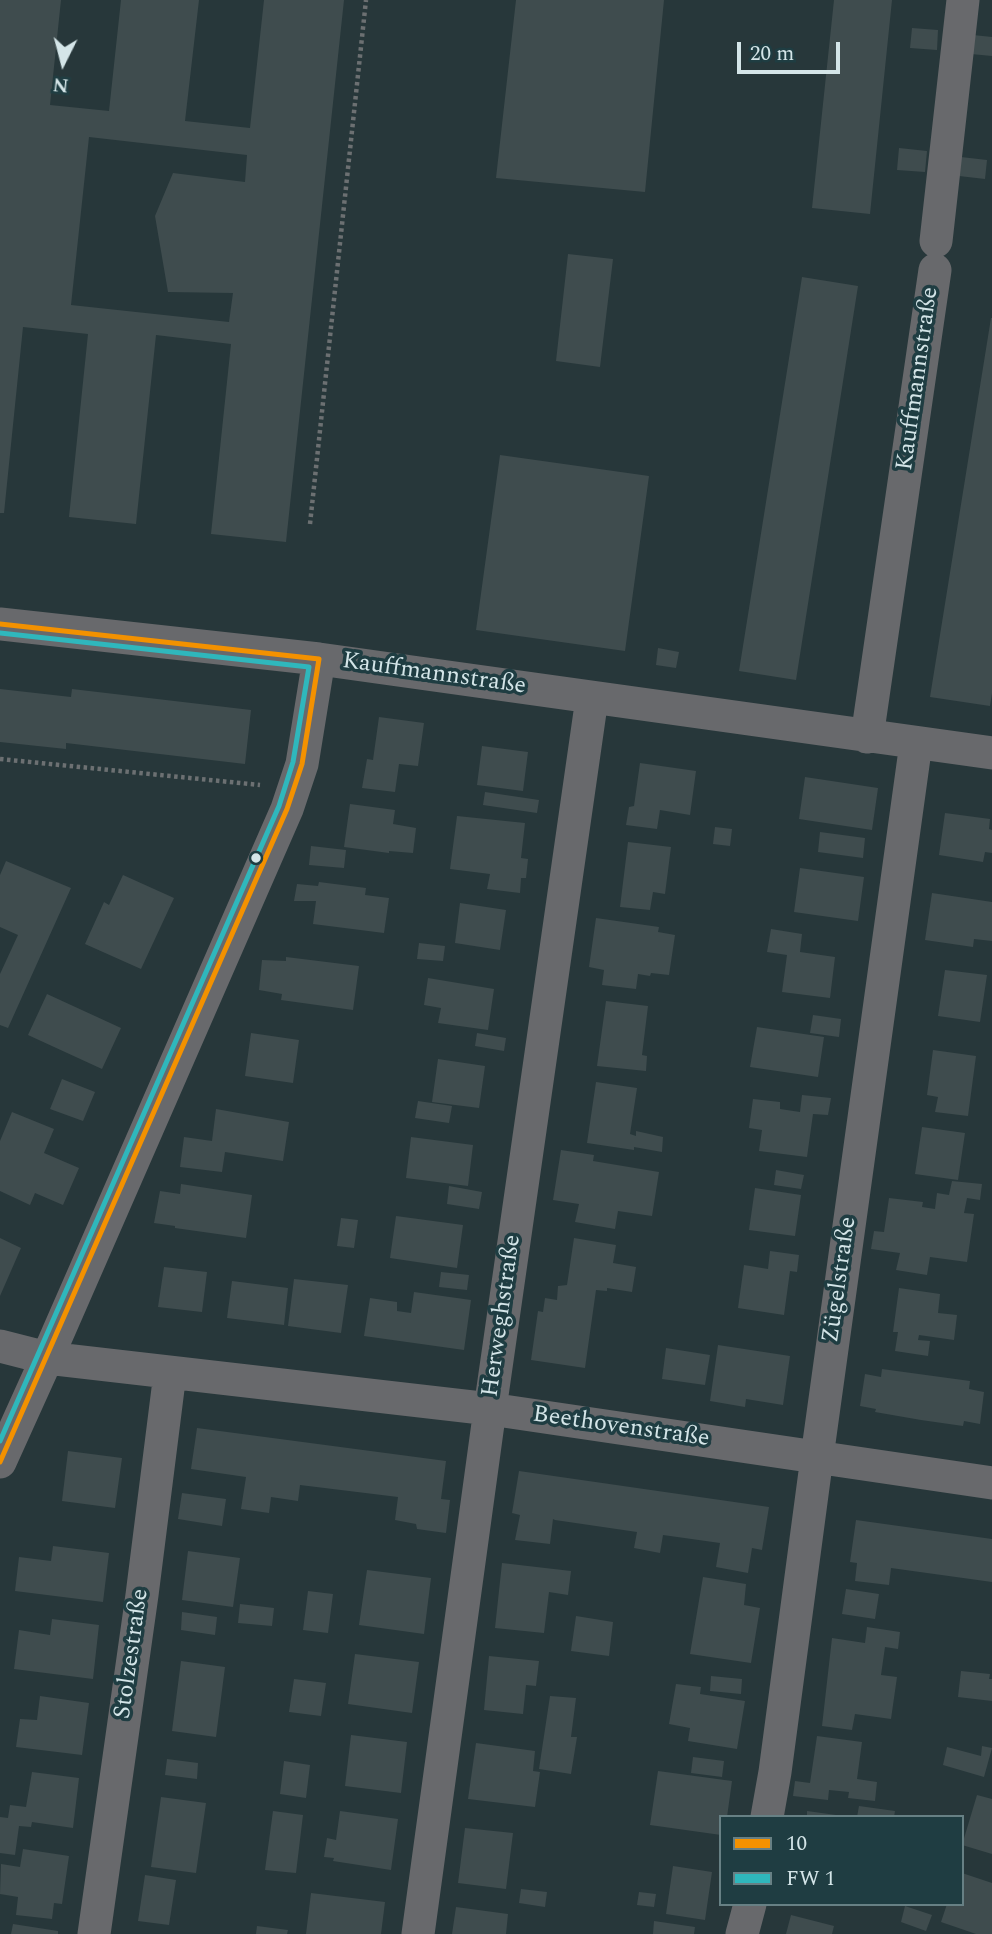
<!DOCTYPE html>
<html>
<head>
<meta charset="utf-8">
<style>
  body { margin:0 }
  #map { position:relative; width:992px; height:1934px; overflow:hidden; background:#27373a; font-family:Spectral,serif }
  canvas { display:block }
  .legend { position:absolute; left:719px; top:1815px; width:245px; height:91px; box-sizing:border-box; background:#1f3d42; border:2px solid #678084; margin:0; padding:9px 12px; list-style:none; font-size:21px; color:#d4e5e8 }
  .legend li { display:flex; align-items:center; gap:14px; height:35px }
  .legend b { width:35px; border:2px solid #678084 }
  .north { position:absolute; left:28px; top:28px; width:70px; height:70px; -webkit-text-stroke:5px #1f3d42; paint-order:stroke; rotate:186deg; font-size:19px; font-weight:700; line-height:28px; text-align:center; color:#d4e5e8 }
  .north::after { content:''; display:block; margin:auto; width:24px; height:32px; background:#d4e5e8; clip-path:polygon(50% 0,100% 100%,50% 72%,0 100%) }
  .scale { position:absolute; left:737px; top:42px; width:103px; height:32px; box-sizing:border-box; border:4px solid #d4e5e8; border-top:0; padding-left:9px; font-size:21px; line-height:24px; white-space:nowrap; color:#d4e5e8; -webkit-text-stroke:5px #1f3d42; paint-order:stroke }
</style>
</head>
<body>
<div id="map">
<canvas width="992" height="1934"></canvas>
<ul class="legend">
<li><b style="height:9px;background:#f39100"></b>10</li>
<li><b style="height:9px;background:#2fb7bc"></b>FW 1</li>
</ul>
<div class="north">N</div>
<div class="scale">20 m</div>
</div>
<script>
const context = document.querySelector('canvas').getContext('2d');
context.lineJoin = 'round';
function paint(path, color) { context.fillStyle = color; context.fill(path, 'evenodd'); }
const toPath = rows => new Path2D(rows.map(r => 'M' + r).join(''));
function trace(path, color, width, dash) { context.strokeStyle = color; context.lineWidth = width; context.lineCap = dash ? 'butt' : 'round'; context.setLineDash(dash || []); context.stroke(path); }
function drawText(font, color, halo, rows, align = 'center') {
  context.font = font + ' Spectral,serif'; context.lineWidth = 7; context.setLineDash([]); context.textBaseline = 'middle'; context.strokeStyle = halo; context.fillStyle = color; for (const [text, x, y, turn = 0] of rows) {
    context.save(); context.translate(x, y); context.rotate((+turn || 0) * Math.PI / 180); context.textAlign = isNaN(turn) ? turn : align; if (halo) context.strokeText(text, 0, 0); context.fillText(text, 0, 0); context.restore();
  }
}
paint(toPath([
  [0,0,61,0,50,105,109,111,121,0,199,0,185,121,250,128,264,0,344,0,286,542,211,534,231,344,156,335,136,524,69,517,88,334,23,327,4,513,0,513],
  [89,137,247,155,245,182,173,173,155,216,168,292,233,293,229,322,71,305],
  [516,0,664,0,645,192,496,178],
  [834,0,892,0,870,214,812,208],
  [912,28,938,30,937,50,910,48],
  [973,35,992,37,992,56,971,54],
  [899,148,927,151,925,172,897,170],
  [961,157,987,160,985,179,959,176],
  [568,254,613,259,600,367,556,361],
  [802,277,858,286,796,680,739,671],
  [991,318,992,318,992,693,990,706,930,697],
  [500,455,649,476,625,651,476,630],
  [658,648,679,652,676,668,656,665],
  [0,689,71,697,72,689,251,710,245,764,66,743,66,749,0,742],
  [379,717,424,723,418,766,399,764,395,792,362,788,367,759,373,760],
  [482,746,528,752,523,791,477,785],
  [640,763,696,771,690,815,660,810,657,829,626,825,629,807,634,806],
  [805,777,878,788,872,830,799,819],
  [485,792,539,800,537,813,483,805],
  [350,804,395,810,393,824,416,828,413,853,389,851,389,853,344,847],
  [945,813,990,819,989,829,992,830,992,853,985,852,983,862,939,855],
  [457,816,525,823,521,858,528,859,526,878,521,878,520,893,487,889,490,874,450,869],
  [715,827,732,829,730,846,713,844],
  [820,832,865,838,863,858,818,852],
  [628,842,671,847,665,894,653,892,650,910,620,907],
  [311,846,346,850,344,868,309,865],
  [6,861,71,888,8,1028,0,1025,0,974,18,935,0,927,0,875],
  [800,868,864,877,858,921,794,912],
  [123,875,174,898,141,969,85,944,104,902,109,905],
  [319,882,366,888,365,895,389,898,384,933,313,924,316,901,294,901,297,884,318,886],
  [932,893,992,902,992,941,974,939,973,947,925,940],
  [460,903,506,910,500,950,455,943],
  [596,918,659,927,658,932,675,935,669,975,651,973,650,976,638,974,636,989,602,985,604,970,589,967],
  [771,929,802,934,800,952,835,957,830,998,782,992,787,955,767,952],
  [419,943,445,946,443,961,417,959],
  [286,957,359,966,353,1010,281,1000,282,994,259,990,262,960,286,961],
  [945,970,987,975,980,1022,938,1016],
  [428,978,494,989,488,1030,438,1023,441,1008,424,1005],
  [47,994,121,1028,102,1069,28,1035],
  [606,1001,648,1006,642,1055,647,1056,646,1071,597,1066],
  [813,1015,841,1019,839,1037,810,1033],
  [757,1027,824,1037,818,1077,750,1067],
  [251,1033,299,1040,293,1083,245,1076],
  [477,1033,506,1038,504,1051,475,1046],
  [933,1050,976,1056,968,1116,935,1112,938,1097,927,1095],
  [438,1059,485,1066,479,1108,432,1102],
  [62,1079,95,1092,83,1121,50,1109],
  [596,1082,637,1088,630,1134,636,1136,636,1131,663,1137,662,1152,634,1147,634,1150,587,1143],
  [802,1095,831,1098,828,1115,813,1114,807,1157,759,1151,762,1130,749,1128,753,1099,780,1102,780,1109,800,1112],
  [418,1101,452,1106,449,1123,415,1118],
  [216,1109,289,1122,283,1161,225,1152,222,1172,180,1167,184,1137,212,1141],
  [12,1112,54,1129,44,1153,79,1168,63,1205,35,1193,30,1205,0,1191,0,1141],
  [922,1127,965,1133,958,1180,915,1174],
  [411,1137,473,1145,468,1186,406,1178],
  [561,1150,594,1155,593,1161,659,1172,652,1216,618,1211,615,1229,575,1222,579,1204,553,1200],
  [776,1170,804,1175,801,1189,774,1185],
  [952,1181,982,1184,980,1200,967,1198,964,1213,974,1214,967,1262,930,1257,927,1275,896,1270,900,1253,871,1249,874,1231,884,1232,889,1198,923,1202,922,1207,935,1209,937,1193,949,1195],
  [181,1184,252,1195,246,1238,175,1228,175,1226,154,1223,160,1191,180,1194],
  [449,1186,482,1192,479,1209,447,1204],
  [755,1188,801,1195,795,1236,749,1230],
  [396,1216,463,1225,457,1268,390,1258],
  [341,1218,358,1220,354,1248,337,1246],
  [0,1238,21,1248,0,1296],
  [574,1238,616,1245,613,1263,636,1267,632,1292,607,1288,607,1291,596,1290,585,1368,531,1360,538,1311,543,1312,545,1298,557,1300,558,1286,567,1285],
  [770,1251,799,1255,797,1272,790,1271,784,1315,738,1308,744,1265,768,1269],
  [164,1267,207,1272,202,1312,158,1307],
  [441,1272,469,1275,467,1290,439,1287],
  [294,1279,348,1285,341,1333,288,1326],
  [232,1281,288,1288,284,1325,227,1318],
  [899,1288,940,1294,938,1313,957,1315,954,1340,919,1335,918,1340,930,1341,928,1356,895,1351,898,1332,893,1332],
  [414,1292,471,1300,464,1350,364,1336,370,1298,397,1302,397,1311,411,1313],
  [718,1345,790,1356,783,1405,746,1399,745,1407,710,1401],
  [666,1348,710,1355,705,1385,662,1379],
  [882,1369,970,1381,969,1389,984,1392,980,1424,964,1421,963,1426,921,1420,875,1412,876,1409,860,1406,865,1374,881,1377],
  [197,1428,446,1461,441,1499,450,1500,446,1533,417,1529,416,1524,395,1520,398,1497,300,1485,298,1501,271,1497,269,1513,241,1509,246,1477,191,1469],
  [68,1451,122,1458,115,1508,62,1501],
  [519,1471,769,1507,762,1550,752,1548,748,1573,716,1567,720,1543,663,1535,660,1553,634,1548,637,1532,555,1520,553,1519,550,1544,515,1540,520,1515,512,1513],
  [182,1493,226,1499,222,1526,178,1519],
  [856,1520,992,1539,992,1582,891,1568,889,1585,855,1581,857,1563,850,1562],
  [53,1546,109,1553,103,1602,15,1591,19,1557,51,1561],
  [188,1551,240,1558,233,1607,182,1600],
  [502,1563,571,1571,568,1595,549,1592,544,1633,495,1628],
  [367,1570,431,1578,424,1634,359,1625],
  [703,1577,746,1584,744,1605,760,1608,751,1663,690,1654],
  [846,1589,879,1594,875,1619,842,1614],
  [308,1591,333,1594,328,1633,303,1630],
  [240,1604,274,1608,272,1626,238,1623],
  [182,1612,217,1617,215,1635,181,1630],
  [576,1616,613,1622,609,1656,571,1651],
  [52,1619,99,1625,93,1679,14,1669,19,1630,50,1635],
  [867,1627,900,1632,898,1649,885,1647,881,1675,897,1677,891,1719,855,1714,852,1730,822,1726,832,1638,865,1643],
  [355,1654,419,1662,412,1713,348,1704],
  [489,1656,539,1661,536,1686,526,1685,523,1714,484,1710],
  [181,1661,225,1667,216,1737,172,1731],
  [961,1671,990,1674,989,1679,992,1679,992,1701,958,1697],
  [711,1676,742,1679,741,1694,710,1691],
  [294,1679,326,1683,321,1716,289,1712],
  [676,1684,701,1687,700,1694,745,1701,737,1749,688,1741,690,1728,669,1724],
  [40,1696,89,1703,82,1755,16,1747,20,1719,37,1720],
  [550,1696,576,1698,571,1737,577,1737,571,1774,539,1769],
  [351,1735,407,1742,401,1793,345,1786],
  [817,1736,862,1742,857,1779,877,1782,875,1801,848,1798,849,1792,829,1790,828,1800,793,1796,795,1781,810,1783],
  [476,1743,535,1751,533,1771,540,1772,535,1807,468,1799],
  [982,1746,992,1748,984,1777,943,1765,947,1747,981,1756],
  [693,1757,724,1761,722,1777,691,1773],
  [167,1759,198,1763,197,1779,165,1775],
  [284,1761,310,1765,306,1798,280,1794],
  [658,1771,732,1781,727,1817,721,1817,721,1835,650,1825],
  [32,1772,79,1778,73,1828,32,1822,31,1827,19,1826,15,1855,0,1853,0,1817,8,1818,10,1805,26,1807],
  [977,1795,992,1799,992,1854,962,1845],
  [161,1797,206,1803,196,1873,151,1867],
  [859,1806,895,1811,894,1817,857,1817],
  [273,1811,303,1815,296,1873,265,1870],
  [340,1811,398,1819,391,1870,333,1861,334,1858,324,1857,327,1838,336,1840],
  [807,1811,836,1815,836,1817,807,1817],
  [465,1828,513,1833,506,1889,458,1883],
  [23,1849,69,1856,62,1904,54,1903,52,1919,16,1915,18,1897,0,1894,1,1864,20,1867],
  [673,1866,712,1872,705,1920,666,1914],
  [962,1873,992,1883,992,1934,976,1934,941,1922,947,1904,962,1904],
  [145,1875,176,1880,169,1925,138,1921],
  [521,1889,547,1892,545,1907,519,1903],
  [639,1892,656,1894,654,1907,637,1905],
  [311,1893,385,1902,381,1934,306,1934],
  [905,1906,932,1915,926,1931,901,1922],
  [456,1907,508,1914,506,1934,452,1934],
  [791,1915,834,1926,832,1934,786,1934],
  [654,1921,695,1927,694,1934,653,1934],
  [13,1924,58,1931,58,1934,11,1934],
  [257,1926,288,1930,287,1934,256,1934]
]), '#3f4c4e');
trace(toPath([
  [310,524,366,0],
  [0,759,260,785]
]), '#6c7072', 4.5, [3.5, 3.5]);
trace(toPath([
  [936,241,963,0],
  [0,624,319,659,992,753],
  [867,737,935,270],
  [0,1346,47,1358,490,1409,992,1483],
  [0,1462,47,1358,287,809,302,764,319,659],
  [767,1817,775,1772,817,1457,916,743],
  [94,1934,142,1595,170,1373],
  [418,1934,490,1409,592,698],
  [742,1934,750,1904]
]), '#68696c', 33);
trace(toPath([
  [0,624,319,659],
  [0,1462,287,809,302,764,319,659]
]), '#f39100', 5);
trace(toPath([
  [0,633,309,667,293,762,279,806,0,1441]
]), '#2fb7bc', 5);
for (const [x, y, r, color] of [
  [256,858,6,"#d4e5e8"]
]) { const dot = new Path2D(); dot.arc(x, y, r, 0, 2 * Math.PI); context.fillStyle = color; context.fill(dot); trace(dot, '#1f3d42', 2.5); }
drawText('24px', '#d4e5e8', '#1f3d42', [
  ["Kauffmannstraße",919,379,-82],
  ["Kauffmannstraße",434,675,8],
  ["Zügelstraße",841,1280,-82],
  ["Herweghstraße",503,1316,-82],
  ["Beethovenstraße",621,1428,8],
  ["Stolzestraße",133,1654,-82]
]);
</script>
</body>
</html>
